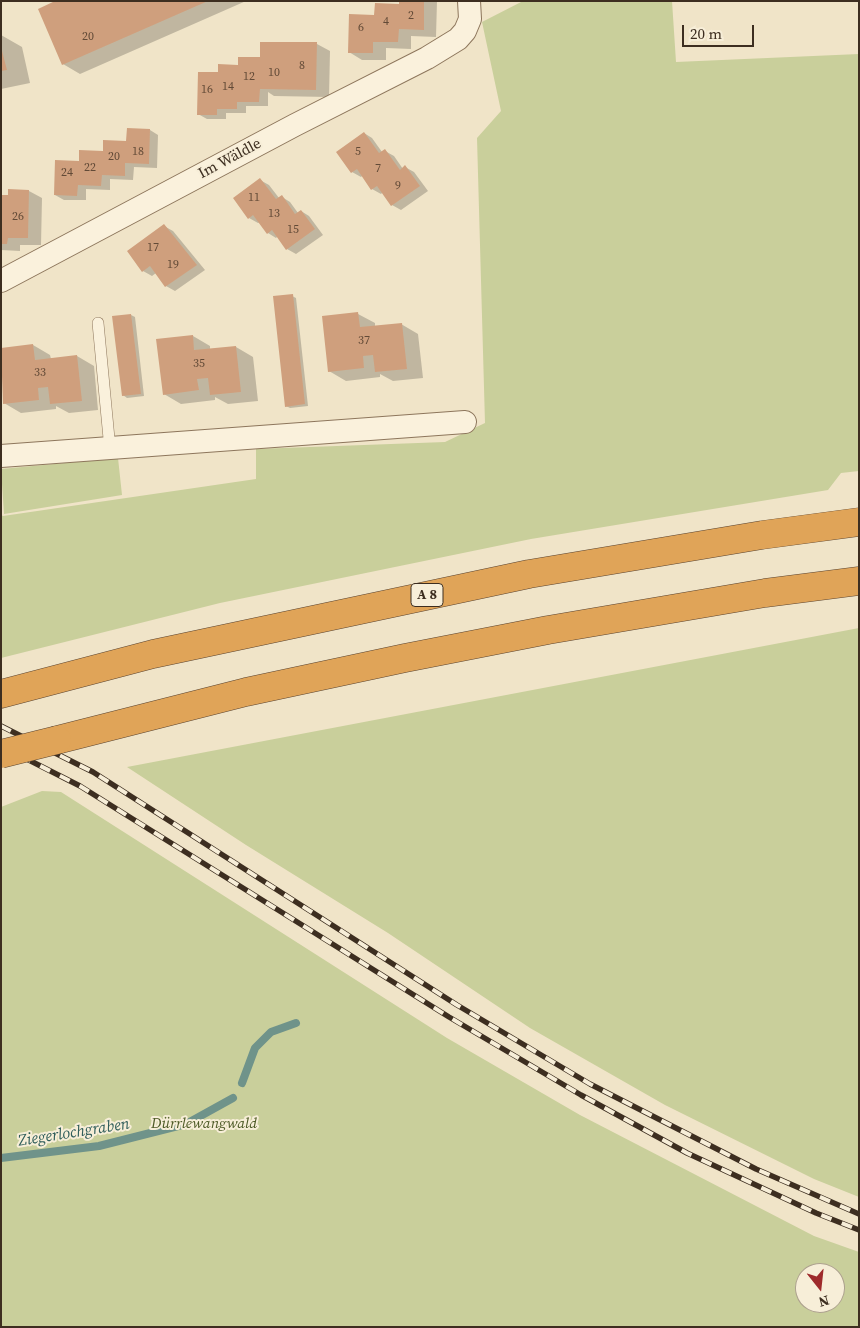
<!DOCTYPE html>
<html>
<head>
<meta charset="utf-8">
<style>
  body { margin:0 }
  #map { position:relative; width:860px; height:1328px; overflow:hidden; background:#f0e4c8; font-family:"Source Serif 4",serif }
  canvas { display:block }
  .frame { position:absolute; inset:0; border:2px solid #3d2e20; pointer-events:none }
  .north { position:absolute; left:795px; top:1263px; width:50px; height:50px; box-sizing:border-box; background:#f7eed8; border:1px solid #ada18e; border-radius:50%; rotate:164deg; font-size:14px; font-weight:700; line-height:20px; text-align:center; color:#3d2e20 }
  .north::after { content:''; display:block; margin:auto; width:18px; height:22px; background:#9e2a2b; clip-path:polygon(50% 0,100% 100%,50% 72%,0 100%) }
  .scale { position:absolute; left:682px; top:25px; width:72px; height:22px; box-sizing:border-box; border:2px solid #3d2e20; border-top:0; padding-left:6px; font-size:15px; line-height:18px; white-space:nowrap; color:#3d2e20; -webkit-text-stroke:4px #f7eed8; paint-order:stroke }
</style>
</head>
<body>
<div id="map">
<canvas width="860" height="1328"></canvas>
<div class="frame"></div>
<div class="north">N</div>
<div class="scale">20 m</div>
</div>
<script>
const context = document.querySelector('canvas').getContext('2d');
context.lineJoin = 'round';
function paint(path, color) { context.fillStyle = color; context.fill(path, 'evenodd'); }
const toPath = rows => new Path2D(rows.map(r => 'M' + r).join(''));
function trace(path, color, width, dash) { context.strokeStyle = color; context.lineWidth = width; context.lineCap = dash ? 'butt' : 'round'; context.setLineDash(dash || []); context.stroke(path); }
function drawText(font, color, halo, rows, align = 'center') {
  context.font = font + ' "Source Serif 4",serif'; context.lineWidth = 4; context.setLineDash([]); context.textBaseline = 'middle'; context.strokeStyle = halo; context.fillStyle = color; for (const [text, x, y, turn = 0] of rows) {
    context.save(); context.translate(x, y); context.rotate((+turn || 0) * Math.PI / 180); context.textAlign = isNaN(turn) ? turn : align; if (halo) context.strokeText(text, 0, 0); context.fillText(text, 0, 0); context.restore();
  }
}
paint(toPath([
  [523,1,672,1,676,62,859,54,859,471,841,473,828,490,531,539,220,603,1,658,1,515,3,516,256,479,256,449,445,442,485,423,477,138,501,111,482,22],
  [118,458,122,495,4,514,1,469],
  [859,628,859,1197,814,1179,665,1105,530,1028,388,933,246,845,127,767],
  [42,791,61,792,447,1038,580,1115,814,1236,859,1252,859,1327,1,1327,1,807],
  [805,1273,835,1273,835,1303,805,1303]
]), '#c9cf9b');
paint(toPath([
  [58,1,246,1,80,74,63,64],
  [401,1,437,1,436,37,411,36,411,49,386,48,386,60,362,60,349,52,375,16,401,5],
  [1,35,22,47,30,83,1,89],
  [317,44,330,51,329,97,274,96,268,92,268,106,246,106,246,113,226,113,226,119,207,119,198,114,219,73,261,58],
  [150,130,158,135,157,168,134,167,133,180,110,179,110,190,86,189,86,200,64,200,55,195,80,162],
  [364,133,372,138,382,152,385,151,394,156,403,169,405,167,414,172,428,191,401,210,392,205,383,192,381,194,372,189,363,175,361,177,352,172],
  [260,180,269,185,279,198,282,197,290,202,298,213,301,211,309,216,323,235,296,254,287,249,278,236,276,238,268,233,260,222,258,223,249,218],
  [29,191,42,198,41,245,20,245,20,251,1,250,1,197],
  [164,226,173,231,205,270,175,291,166,286,156,273,152,276,143,271],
  [292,296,296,298,308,406,290,408,286,406],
  [358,314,375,323,375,327,401,324,418,334,423,378,393,381,380,374,380,377,346,381,329,371],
  [131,315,135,317,144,396,127,398,123,395],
  [193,336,210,346,210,350,236,347,253,357,258,401,228,404,215,397,215,400,181,404,164,394],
  [33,345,50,355,51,359,77,356,94,366,98,410,69,413,56,406,56,409,21,413,4,403,1,349]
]), '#0003');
trace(toPath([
  [242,1083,255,1048,271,1032,296,1023],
  [1,1158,99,1146,186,1124,233,1098]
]), '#6f938a', 8);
paint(toPath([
  [55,1,208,1,62,65,38,9],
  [399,1,424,1,424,30,399,29,398,42,373,42,373,53,348,53,349,14,374,15,375,3,399,4],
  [260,42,317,42,316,90,260,89,259,102,237,102,237,109,217,109,217,115,197,115,198,72,218,72,218,64,238,65,238,57,260,57],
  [1,47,7,70,1,71],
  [127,128,150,129,149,164,125,163,125,176,102,175,101,186,78,185,77,196,54,195,55,160,79,161,79,150,103,151,103,140,126,141],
  [364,132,379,153,385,149,400,170,405,165,420,186,391,206,377,186,371,190,357,169,351,173,336,152],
  [260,178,276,199,282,195,295,214,301,210,315,229,286,250,272,230,267,234,253,215,248,219,233,198],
  [8,189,29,190,28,238,8,238,7,244,1,244,1,195,8,195],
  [164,224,197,265,165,287,150,266,142,272,127,251],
  [293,294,305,404,285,407,273,296],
  [358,312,360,327,402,323,407,369,375,372,373,355,363,356,364,368,328,372,322,316],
  [131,314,141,394,122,396,112,316],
  [193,335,194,350,236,346,241,392,210,395,208,378,197,379,199,390,163,395,156,339],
  [33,344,35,360,77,355,82,401,50,404,48,387,38,388,39,400,3,404,1,348]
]), '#cf9f7d');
const lane = toPath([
  [98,323,110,449]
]);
const street = toPath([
  [1,281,295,125,427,58,458,39,465,31,470,19,469,1],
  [1,456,465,422]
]);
const highway = toPath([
  [1,694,153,654,529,574,762,535,859,522],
  [57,740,246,692,405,658,548,630,765,593,859,581]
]);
trace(lane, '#8d765c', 12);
trace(street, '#8d765c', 24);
trace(highway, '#5b4430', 29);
trace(lane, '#faf1dc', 11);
trace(street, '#faf1dc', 22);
trace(highway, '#e0a458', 28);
const rail = toPath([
  [1,726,93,772,457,1005,590,1084,756,1169,859,1214],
  [1,746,80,786,449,1017,581,1095,687,1153,816,1213,859,1230]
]);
trace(rail, '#3d2e20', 5.5);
trace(rail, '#f7eed8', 4, [11]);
const highwayBridge = toPath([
  [1,754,57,740]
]);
trace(highwayBridge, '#5b4430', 29, []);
trace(highwayBridge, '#e0a458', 28);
drawText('12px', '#624a37', null, [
  ["2",411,16],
  ["4",386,22],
  ["6",361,28],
  ["20",88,37],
  ["8",302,66],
  ["10",274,73],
  ["12",249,77],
  ["14",228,87],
  ["16",207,90],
  ["18",138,152],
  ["5",358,152],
  ["20",114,157],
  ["22",90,168],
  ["7",378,169],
  ["24",67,173],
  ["9",398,186],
  ["11",254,198],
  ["13",274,214],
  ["26",18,217],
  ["15",293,230],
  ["17",153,248],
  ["19",173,265],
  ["37",364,341],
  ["35",199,364],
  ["33",40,373]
]);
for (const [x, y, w] of [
  [427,595,32]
]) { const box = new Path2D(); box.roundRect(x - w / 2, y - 11.5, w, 23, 4); context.fillStyle = '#f7eed8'; context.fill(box); trace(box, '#3d2e20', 1); }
drawText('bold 14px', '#3d2e20', null, [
  ["A 8",427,595]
]);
drawText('15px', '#3d2e20', '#f7eed8', [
  ["Im Wäldle",230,159,-28]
]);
drawText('italic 15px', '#4d5a26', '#f7eed8', [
  ["Dürrlewangwald",204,1124]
]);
drawText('italic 16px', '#2f5d5a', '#f7eed8', [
  ["Ziegerlochgraben",74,1133,-9]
]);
</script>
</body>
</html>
